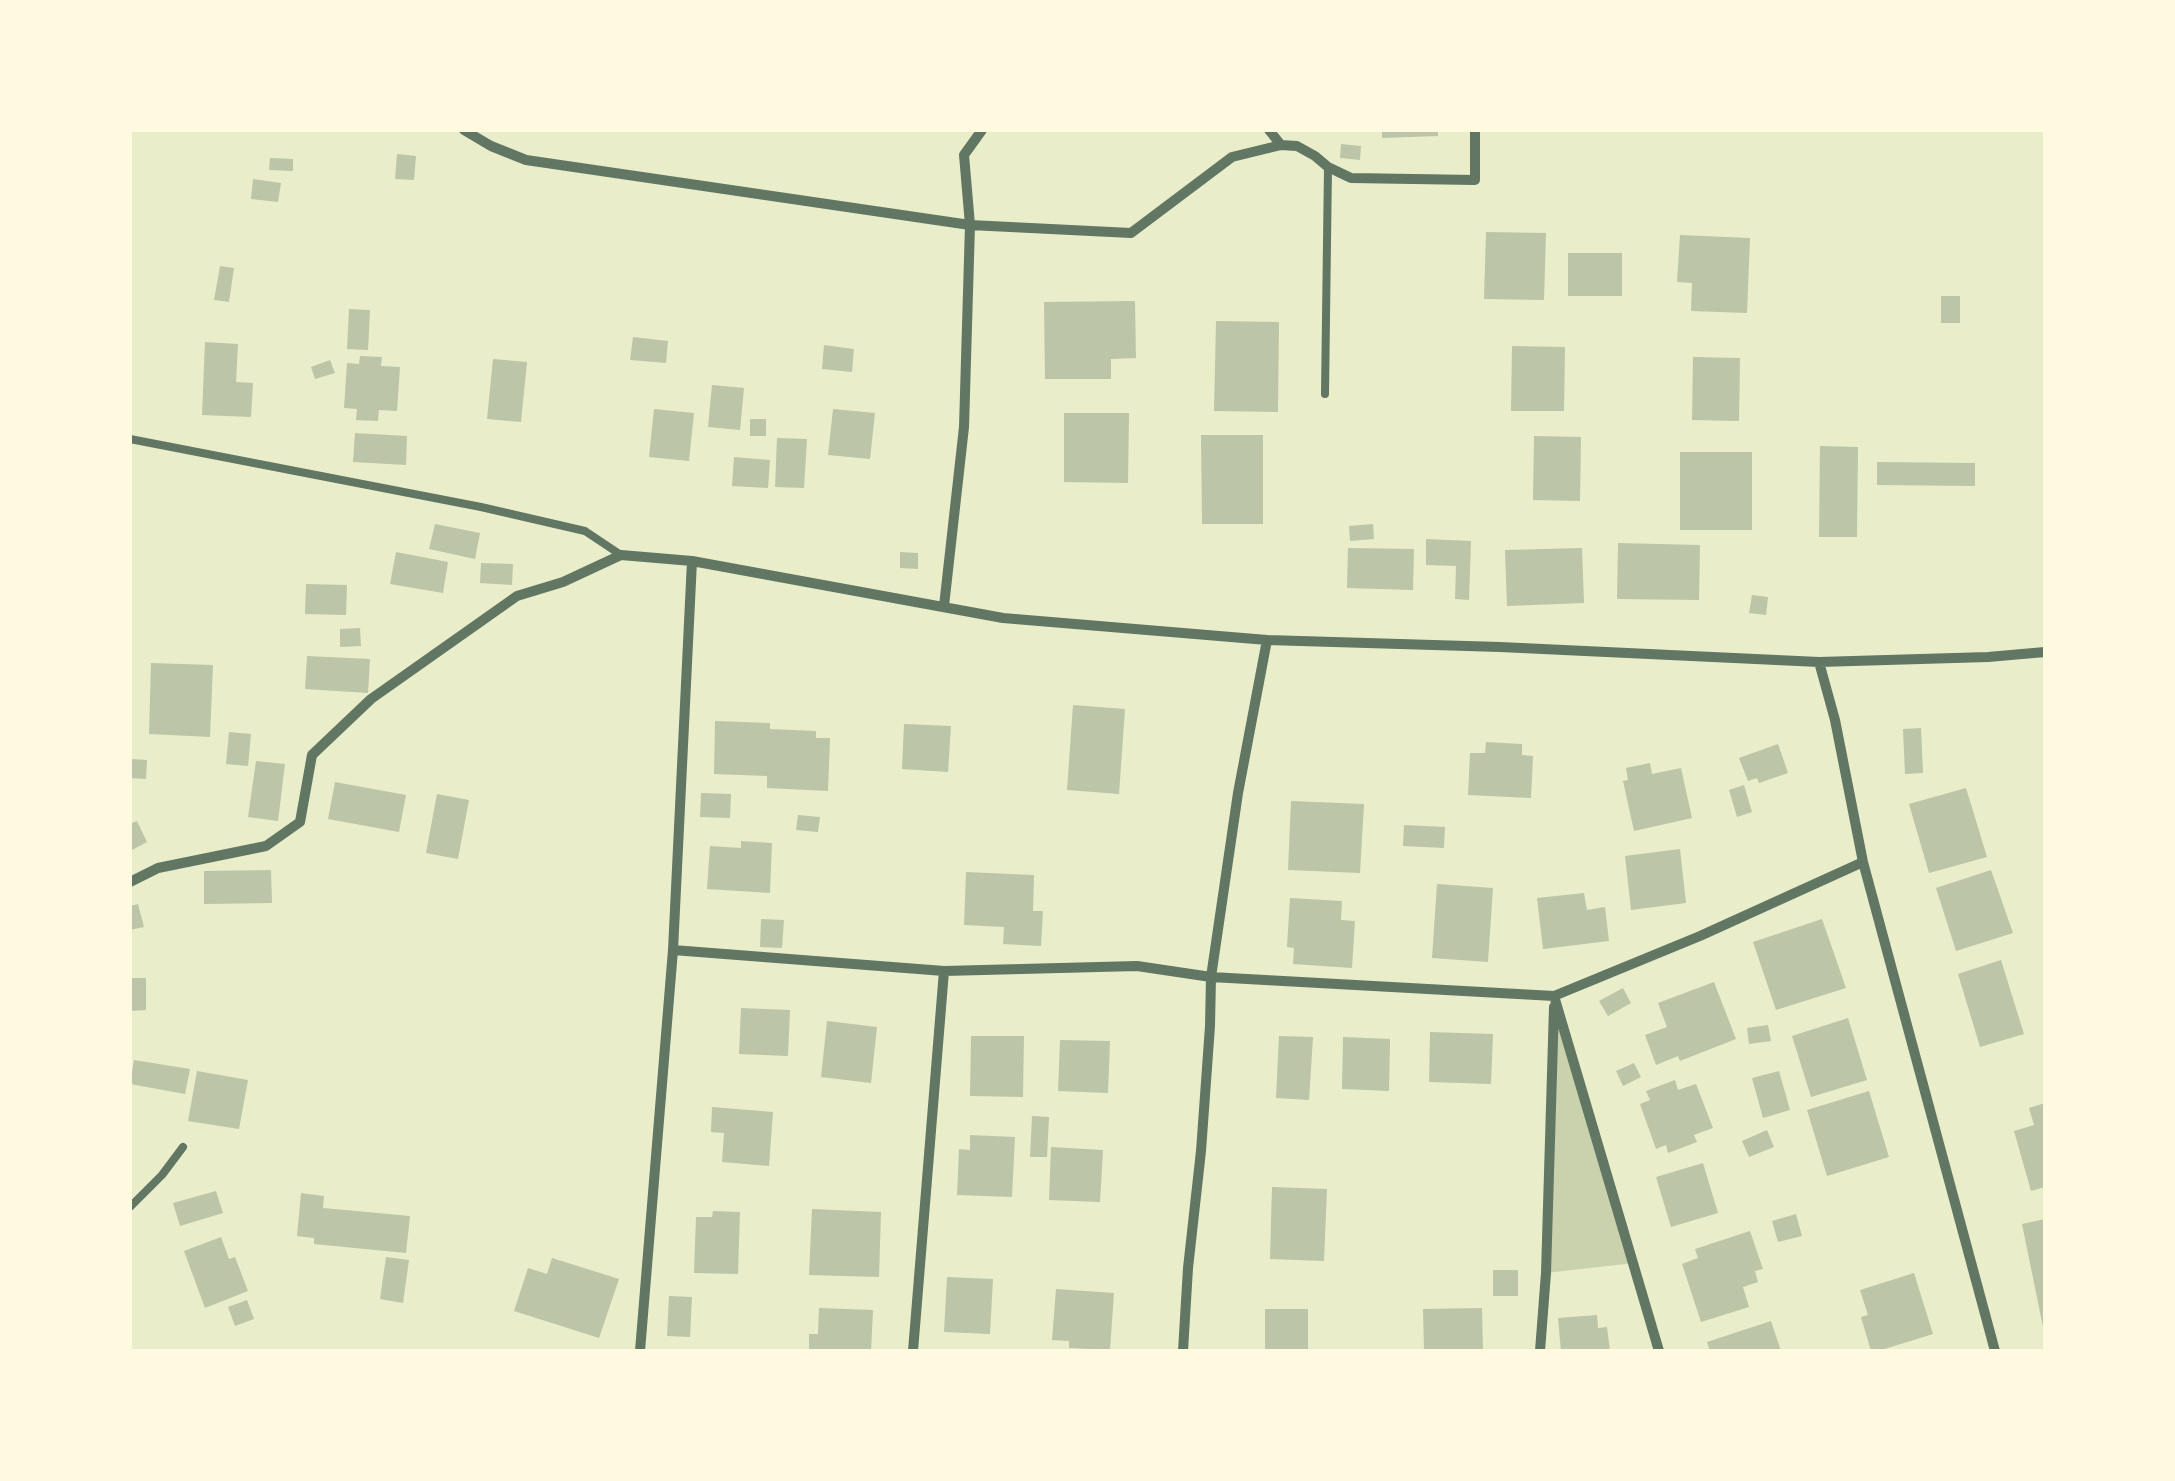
<!DOCTYPE html>
<html>
<head>
<meta charset="utf-8">
<style>
  body { margin:0 }
  #map { position:relative; width:2175px; height:1481px; overflow:hidden; background:#e9edc9; font-family:Manrope,sans-serif }
  canvas { display:block }
  .frame { position:absolute; inset:0; border:132px solid #fefae0; pointer-events:none }
</style>
</head>
<body>
<div id="map">
<canvas width="2175" height="1481"></canvas>
<div class="frame"></div>
</div>
<script>
const context = document.querySelector('canvas').getContext('2d');
context.lineJoin = 'round';
function paint(path, color) { context.fillStyle = color; context.fill(path, 'evenodd'); }
const toPath = rows => new Path2D(rows.map(r => 'M' + r).join(''));
function trace(path, color, width, dash) { context.strokeStyle = color; context.lineWidth = width; context.lineCap = dash ? 'butt' : 'round'; context.setLineDash(dash || []); context.stroke(path); }
paint(toPath([
  [1554,996,1634,1263,1546,1273]
]), '#cad2ad');
paint(toPath([
  [1382,130,1438,130,1438,136,1382,138],
  [1341,144,1361,146,1360,160,1340,158],
  [397,154,416,156,414,180,395,179],
  [270,158,293,159,293,171,269,170],
  [253,179,281,183,278,202,251,199],
  [1486,232,1546,233,1544,300,1484,299],
  [1680,235,1750,238,1747,313,1691,311,1692,283,1677,282],
  [1568,253,1622,253,1622,296,1568,296],
  [220,266,234,268,229,302,214,300],
  [1941,296,1960,296,1960,323,1941,323],
  [1135,301,1136,358,1111,359,1111,379,1045,379,1044,302],
  [349,309,370,310,368,350,347,349],
  [1216,321,1279,322,1278,412,1214,411],
  [633,337,668,341,666,363,630,360],
  [205,342,238,344,236,382,253,383,251,417,202,415],
  [824,345,854,349,852,372,822,369],
  [1512,346,1565,347,1564,411,1511,411],
  [360,356,382,357,381,366,400,367,397,411,379,410,378,421,356,420,357,409,344,408,347,363,359,364],
  [1693,357,1740,358,1739,421,1692,420],
  [493,359,527,362,521,422,487,419],
  [330,360,335,373,315,379,311,367],
  [712,385,744,388,740,430,708,427],
  [654,409,694,413,689,461,649,457],
  [833,409,875,413,870,459,828,455],
  [1064,413,1129,413,1128,483,1064,482],
  [750,419,766,419,766,436,750,436],
  [355,433,407,436,406,465,353,462],
  [1201,435,1263,435,1263,524,1202,524],
  [1534,436,1581,437,1580,501,1533,500],
  [777,438,807,439,804,488,775,487],
  [1820,446,1858,447,1857,537,1819,537],
  [1680,452,1752,452,1752,530,1680,530],
  [734,457,770,460,768,488,732,486],
  [1877,462,1975,463,1975,486,1877,485],
  [435,524,480,533,475,559,429,549],
  [1373,524,1374,539,1350,541,1349,526],
  [1426,539,1471,541,1469,600,1455,599,1456,566,1426,565],
  [1618,543,1700,545,1699,600,1617,599],
  [1348,548,1414,549,1413,590,1347,588],
  [1582,548,1584,603,1507,606,1505,550],
  [396,552,448,562,443,593,390,584],
  [900,552,918,553,918,569,900,568],
  [481,563,513,564,512,585,480,583],
  [306,584,347,585,346,615,305,614],
  [1752,595,1768,597,1766,615,1749,613],
  [360,628,361,646,340,647,340,629],
  [307,656,370,659,368,693,305,689],
  [151,663,213,665,210,737,149,734],
  [1073,705,1125,709,1119,794,1067,790],
  [715,721,770,723,770,729,816,731,816,738,830,738,828,791,767,788,767,776,714,774],
  [904,724,951,726,948,772,902,769],
  [1921,728,1923,773,1905,774,1903,729],
  [229,732,251,734,248,766,226,764],
  [1486,742,1522,744,1522,755,1533,756,1531,798,1468,795,1470,753,1485,753],
  [1778,744,1788,773,1759,783,1757,778,1748,781,1739,758],
  [130,759,147,760,146,779,130,778],
  [256,761,285,764,278,821,248,817],
  [1650,763,1652,774,1681,768,1692,818,1634,831,1623,781,1628,780,1626,768],
  [335,782,406,795,399,832,328,819],
  [1744,785,1752,812,1737,817,1729,790],
  [1966,788,1987,857,1929,873,1909,804],
  [701,793,731,794,730,818,700,817],
  [437,794,469,800,458,859,426,853],
  [1291,801,1364,804,1360,873,1288,870],
  [798,815,820,817,818,832,796,830],
  [137,821,147,842,130,851,130,824],
  [1404,825,1445,827,1444,848,1403,846],
  [741,841,772,843,770,893,707,889,710,846,741,848],
  [1680,849,1686,903,1631,910,1625,856],
  [271,870,272,903,204,904,204,871],
  [1991,870,2013,933,1956,951,1936,888],
  [966,872,1034,875,1033,911,1043,911,1041,946,1003,944,1004,927,964,925],
  [1437,884,1493,888,1488,962,1432,958],
  [1584,893,1587,910,1605,907,1609,941,1543,949,1537,898],
  [1290,898,1342,901,1341,920,1355,921,1352,968,1293,964,1294,948,1287,947],
  [138,904,144,927,130,930,130,906],
  [761,919,784,920,782,948,760,947],
  [1822,919,1846,988,1776,1010,1753,942],
  [2001,960,2024,1034,1980,1047,1958,974],
  [130,978,146,978,146,1010,130,1011],
  [1714,982,1736,1039,1680,1061,1678,1056,1656,1065,1645,1035,1667,1027,1658,1003],
  [1623,988,1631,1003,1608,1016,1599,1001],
  [741,1008,790,1010,788,1056,739,1054],
  [1848,1018,1867,1080,1811,1097,1792,1036],
  [827,1021,877,1027,871,1083,821,1077],
  [1768,1025,1771,1041,1749,1044,1747,1028],
  [1430,1032,1493,1034,1491,1084,1429,1082],
  [971,1036,1024,1036,1023,1097,970,1096],
  [1279,1036,1313,1037,1309,1100,1276,1098],
  [1343,1037,1390,1039,1389,1091,1342,1089],
  [1060,1040,1110,1041,1108,1093,1058,1091],
  [134,1060,190,1069,185,1094,130,1084],
  [1634,1063,1641,1077,1623,1086,1616,1071],
  [197,1071,248,1080,239,1129,188,1121],
  [1779,1071,1790,1110,1763,1118,1752,1078],
  [1675,1080,1678,1090,1696,1084,1713,1128,1694,1135,1697,1142,1668,1153,1666,1145,1656,1149,1640,1104,1650,1100,1646,1091],
  [1869,1091,1889,1157,1827,1176,1807,1110],
  [2045,1103,2045,1187,2031,1191,2014,1131,2034,1125,2029,1108],
  [712,1107,773,1112,769,1166,722,1162,724,1133,711,1132],
  [1032,1116,1049,1117,1047,1157,1030,1157],
  [1767,1130,1774,1147,1749,1157,1742,1141],
  [970,1135,1015,1137,1012,1197,957,1195,959,1149,970,1150],
  [1051,1147,1103,1150,1100,1202,1049,1200],
  [1703,1163,1718,1213,1671,1227,1656,1177],
  [1272,1187,1327,1189,1324,1261,1270,1259],
  [216,1191,223,1213,180,1226,173,1203],
  [301,1193,324,1196,323,1208,410,1216,406,1253,314,1244,314,1238,297,1236],
  [812,1209,881,1212,879,1277,809,1275],
  [713,1211,740,1212,738,1274,694,1273,696,1217,712,1217],
  [1796,1214,1802,1236,1778,1242,1772,1221],
  [2045,1219,2045,1327,2043,1327,2022,1224],
  [1750,1231,1763,1269,1755,1271,1758,1282,1743,1287,1749,1307,1701,1322,1682,1264,1698,1258,1695,1249],
  [221,1237,229,1259,235,1257,248,1291,205,1308,184,1251],
  [386,1257,409,1260,403,1303,380,1299],
  [552,1258,619,1279,599,1338,514,1311,528,1268,547,1274],
  [1493,1270,1518,1270,1518,1296,1493,1296],
  [1914,1273,1933,1334,1878,1351,1871,1351,1861,1317,1868,1315,1860,1290],
  [947,1277,993,1279,990,1334,944,1332],
  [1056,1289,1114,1293,1110,1350,1069,1348,1069,1341,1052,1340],
  [669,1296,692,1297,690,1337,667,1336],
  [247,1300,254,1319,235,1326,228,1307],
  [819,1308,873,1310,871,1351,809,1351,809,1334,818,1334],
  [1482,1308,1483,1351,1424,1351,1423,1309],
  [1265,1309,1308,1309,1308,1351,1265,1350],
  [1597,1315,1598,1328,1607,1327,1610,1351,1561,1351,1558,1318],
  [1771,1321,1781,1351,1710,1351,1707,1342]
]), '#bcc5a7');
trace(toPath([
  [1325,394,1328,167],
  [130,439,481,507,585,531,621,555],
  [130,1207,162,1175,183,1147]
]), '#617663', 8);
trace(toPath([
  [464,130,491,146,526,160,970,225,1131,233,1232,157,1281,145,1297,146,1315,156,1328,167,1351,178,1475,180,1475,130],
  [1269,130,1281,145],
  [944,606,964,427,970,225,964,155,982,130],
  [1819,662,1835,720,1863,862,1995,1351],
  [130,882,158,868,266,846,300,822,312,755,371,699,517,596,563,582,621,555,692,561,1003,618,1267,640,1500,647,1819,662,1988,657,2045,652],
  [673,950,944,971,1137,966,1211,977,1554,996,1700,936,1863,862],
  [1554,996,1659,1351],
  [640,1351,673,950,692,561],
  [913,1351,944,971],
  [1183,1351,1188,1268,1201,1151,1210,1026,1211,977,1238,793,1267,640],
  [1540,1351,1546,1273,1554,1007]
]), '#617663', 10);
</script>
</body>
</html>
